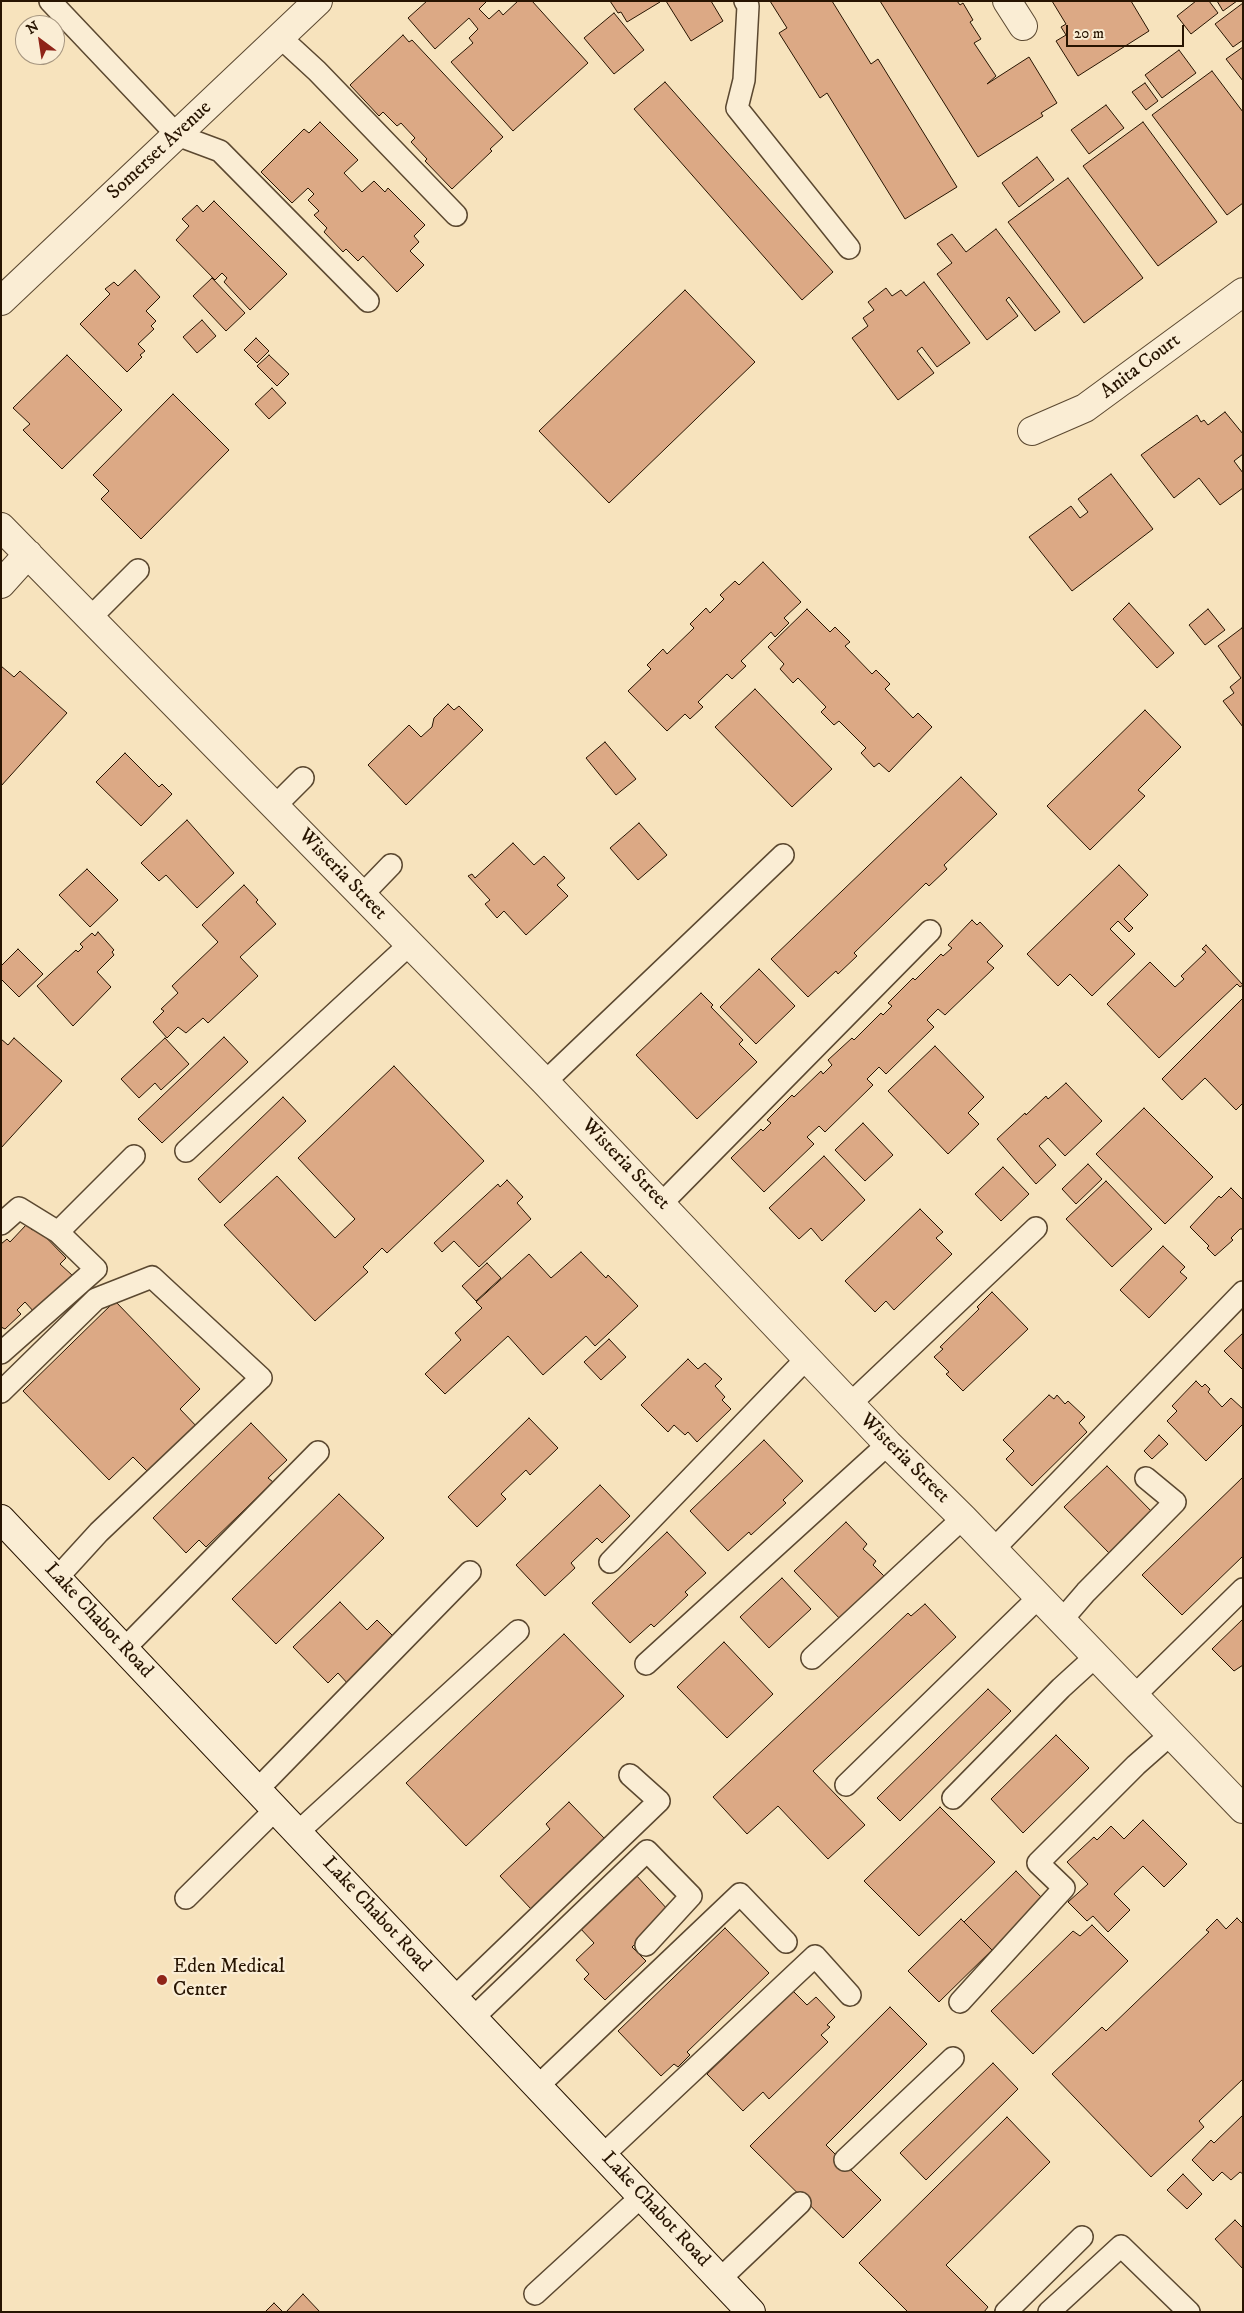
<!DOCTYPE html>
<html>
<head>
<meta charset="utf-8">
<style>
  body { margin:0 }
  #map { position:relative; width:1244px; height:2313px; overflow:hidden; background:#f7e3bd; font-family:"IM FELL DW Pica",serif }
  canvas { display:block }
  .frame { position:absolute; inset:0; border:2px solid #271401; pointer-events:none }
  .north { position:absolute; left:15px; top:15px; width:50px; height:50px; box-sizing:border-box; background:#faedd4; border:1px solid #a69680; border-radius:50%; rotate:329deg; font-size:14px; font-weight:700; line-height:20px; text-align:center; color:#271401 }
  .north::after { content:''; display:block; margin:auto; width:18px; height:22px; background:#8f2418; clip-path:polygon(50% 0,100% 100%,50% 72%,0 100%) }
  .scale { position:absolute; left:1066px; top:25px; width:118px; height:22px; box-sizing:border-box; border:2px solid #271401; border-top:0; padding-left:6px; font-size:15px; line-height:18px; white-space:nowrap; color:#271401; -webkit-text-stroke:4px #faedd4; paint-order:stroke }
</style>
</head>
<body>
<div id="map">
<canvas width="1244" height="2313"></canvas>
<div class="frame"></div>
<div class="north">N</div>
<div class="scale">20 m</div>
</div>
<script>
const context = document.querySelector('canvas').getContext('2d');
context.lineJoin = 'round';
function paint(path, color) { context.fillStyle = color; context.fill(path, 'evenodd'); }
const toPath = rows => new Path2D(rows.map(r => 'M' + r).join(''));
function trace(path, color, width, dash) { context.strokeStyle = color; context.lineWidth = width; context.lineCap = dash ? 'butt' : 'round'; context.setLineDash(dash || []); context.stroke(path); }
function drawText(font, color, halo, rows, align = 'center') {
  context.font = font + ' "IM FELL DW Pica",serif'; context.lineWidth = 4.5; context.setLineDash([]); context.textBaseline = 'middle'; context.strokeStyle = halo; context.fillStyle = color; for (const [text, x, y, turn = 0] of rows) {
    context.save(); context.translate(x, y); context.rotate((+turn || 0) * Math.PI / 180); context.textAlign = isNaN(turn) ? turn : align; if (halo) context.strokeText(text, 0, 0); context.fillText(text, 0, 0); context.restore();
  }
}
const building = toPath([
  [427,1,487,1,479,9,489,19,499,10,503,15,518,1,532,1,588,63,513,131,451,62,473,43,469,38,478,29,469,18,435,49,408,18,427,1],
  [610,1,660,1,660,2,627,22,621,12,618,13,610,1],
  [666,1,711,1,723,21,691,41,666,1],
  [770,1,832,1,871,64,878,59,957,187,905,219,827,93,820,98,779,33,787,28,770,1],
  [880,1,957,1,960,5,963,3,973,20,970,22,981,39,974,43,996,76,987,84,1029,57,1057,103,1041,113,1043,116,978,157,880,1],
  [1052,1,1131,1,1149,31,1078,76,1056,41,1066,35,1061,27,1066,24,1052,1],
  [1196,1,1209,1,1218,13,1191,34,1177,16,1196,1],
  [1217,1,1237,1,1223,11,1217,1],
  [1243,3,1243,40,1233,47,1215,24,1243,3],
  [614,13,644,50,614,74,584,38,614,13],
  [403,35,409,42,412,40,503,137,490,149,492,151,452,189,425,161,427,159,411,142,415,138,401,123,397,126,383,112,379,116,350,85,403,35],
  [1243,47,1243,81,1226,59,1243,47],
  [1179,50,1196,73,1162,98,1145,75,1179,50],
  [1212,71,1243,112,1243,203,1227,215,1152,115,1212,71],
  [665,82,833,272,802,300,634,109,665,82],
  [1145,83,1158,101,1146,110,1132,92,1145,83],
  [1106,105,1124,128,1089,154,1071,130,1106,105],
  [320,122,358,160,344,173,362,192,374,181,385,192,388,188,425,225,414,236,419,242,410,251,424,265,397,292,363,256,358,261,346,249,343,252,324,232,327,228,314,215,319,211,308,200,314,194,308,188,292,203,261,172,304,129,309,133,320,122],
  [1143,122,1217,222,1158,266,1083,166,1143,122],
  [1037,157,1054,180,1019,207,1002,183,1037,157],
  [1068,178,1143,278,1084,323,1008,222,1068,178],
  [214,201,287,274,250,310,224,282,227,278,222,273,215,280,176,240,189,226,182,219,197,205,203,212,214,201],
  [996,229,1060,312,1035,331,1009,297,1006,300,1018,316,987,340,937,274,952,263,937,244,952,234,966,252,996,229],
  [135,270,160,297,146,311,156,321,151,326,154,329,138,344,145,351,140,355,142,357,127,372,80,324,110,294,105,289,114,282,118,286,135,270],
  [212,278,245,313,226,331,193,296,212,278],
  [924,282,970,343,937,367,922,347,917,351,934,373,898,400,852,338,868,326,863,318,874,310,868,302,886,288,892,296,901,290,906,296,924,282],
  [685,290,755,362,609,503,539,431,685,290],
  [202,320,216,336,197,353,183,337,202,320],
  [256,338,269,351,257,363,244,350,256,338],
  [67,355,122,410,62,469,23,430,30,424,13,408,67,355],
  [269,355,289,374,277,386,257,366,269,355],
  [272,388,286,403,269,419,255,404,272,388],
  [173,394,229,450,141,539,101,499,109,491,93,475,173,394],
  [1225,412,1243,434,1243,454,1234,461,1243,473,1243,488,1220,505,1199,478,1174,498,1141,455,1197,415,1201,422,1204,420,1208,425,1225,412],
  [1111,474,1153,529,1072,591,1029,537,1071,506,1080,518,1088,512,1078,499,1111,474],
  [763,562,801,602,784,618,789,623,775,637,771,632,741,661,746,666,732,679,727,674,698,702,703,707,690,719,685,714,667,731,628,691,651,669,647,665,663,649,667,654,694,628,690,624,706,608,710,613,724,599,720,595,735,581,739,585,763,562],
  [1129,603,1174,653,1157,668,1113,619,1129,603],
  [807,609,830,632,835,627,850,642,845,646,872,674,876,670,890,684,885,689,913,718,918,713,932,727,889,772,879,763,874,767,861,753,866,748,839,721,834,725,821,712,826,707,798,678,793,683,780,669,784,664,768,647,807,609],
  [1208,609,1225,630,1205,645,1189,625,1208,609],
  [1242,628,1243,629,1243,727,1223,701,1234,693,1230,687,1241,678,1218,646,1242,628],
  [1,666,14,677,20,671,67,713,1,786,1,666],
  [755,689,832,769,792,807,715,727,755,689],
  [448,704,454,710,459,706,483,730,406,805,368,765,409,725,421,737,432,727,434,718,448,704],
  [1145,710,1181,747,1138,790,1145,796,1090,850,1047,806,1145,710],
  [605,742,636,779,616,795,586,758,605,742],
  [125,753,159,787,162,784,172,794,141,826,96,782,125,753],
  [961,777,997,814,944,865,947,869,929,886,926,883,854,953,857,956,838,974,836,971,808,997,771,959,961,777],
  [187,820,234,873,197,908,166,875,159,881,141,863,187,820],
  [639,823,667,855,638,880,610,848,639,823],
  [513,843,534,865,544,856,565,878,557,885,568,896,526,935,504,911,497,918,485,904,490,900,468,876,472,874,475,878,513,843],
  [1119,865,1148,895,1124,919,1133,928,1129,932,1118,921,1110,929,1135,954,1092,996,1070,974,1058,986,1027,954,1119,865],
  [87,869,118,900,90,927,59,895,87,869],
  [244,885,258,900,256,902,276,924,240,957,258,976,208,1023,203,1018,186,1033,178,1027,167,1038,153,1022,164,1011,161,1009,178,993,172,986,218,942,202,925,244,885],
  [972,920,977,925,980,922,1003,946,987,962,994,968,945,1015,938,1009,927,1020,934,1027,886,1074,879,1067,867,1079,873,1085,825,1132,819,1126,807,1137,814,1144,764,1192,731,1158,761,1129,763,1131,771,1123,767,1120,792,1095,794,1097,821,1071,823,1074,832,1065,828,1060,852,1038,854,1040,881,1013,883,1015,892,1006,888,1003,913,978,915,980,941,954,943,956,952,948,948,945,972,920],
  [98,932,114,950,112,952,114,955,97,972,111,987,73,1026,37,986,76,950,78,952,83,947,80,944,92,933,95,936,98,932],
  [1206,945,1243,985,1240,987,1237,984,1159,1058,1107,1004,1150,962,1175,987,1184,979,1181,976,1206,952,1202,949,1206,945],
  [18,949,43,974,19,997,1,979,1,966,18,949],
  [759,969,795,1006,756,1044,720,1007,759,969],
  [701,993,713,1005,711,1007,743,1040,739,1044,757,1062,697,1119,636,1055,701,993],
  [1243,998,1243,1103,1236,1110,1205,1078,1182,1100,1162,1079,1243,998],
  [224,1037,248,1062,162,1143,138,1119,224,1037],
  [14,1038,62,1081,1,1148,1,1039,8,1045,14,1038],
  [165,1038,189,1064,161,1090,155,1083,139,1098,121,1079,165,1038],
  [935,1046,984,1097,968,1113,979,1124,948,1154,888,1091,935,1046],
  [394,1066,484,1161,387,1253,382,1248,363,1267,368,1272,315,1321,224,1225,277,1176,335,1238,355,1219,298,1158,394,1066],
  [1066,1083,1102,1121,1065,1156,1048,1138,1039,1146,1056,1165,1036,1184,997,1139,1025,1113,1026,1115,1046,1096,1048,1099,1066,1083],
  [283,1097,306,1121,220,1203,198,1179,283,1097],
  [1144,1108,1213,1177,1165,1224,1096,1154,1144,1108],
  [863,1123,893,1155,865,1181,835,1150,863,1123],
  [824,1156,865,1200,822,1241,811,1228,799,1239,769,1208,824,1156],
  [1088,1164,1102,1179,1076,1204,1062,1189,1088,1164],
  [1003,1167,1029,1194,1001,1221,975,1194,1003,1167],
  [507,1180,523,1197,517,1203,531,1219,479,1267,454,1241,442,1252,434,1243,498,1184,500,1187,507,1180],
  [1106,1181,1152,1229,1112,1267,1066,1219,1106,1181],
  [1231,1188,1243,1200,1243,1229,1240,1229,1231,1238,1233,1240,1215,1256,1207,1248,1209,1246,1190,1227,1219,1196,1221,1198,1231,1188],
  [920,1209,943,1232,936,1238,952,1254,894,1310,886,1301,875,1312,845,1281,920,1209],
  [27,1224,32,1230,36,1227,66,1258,60,1264,73,1276,35,1313,25,1302,17,1310,21,1314,5,1329,1,1327,1,1244,7,1239,10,1242,27,1224],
  [1163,1246,1185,1267,1180,1272,1187,1278,1149,1318,1120,1290,1163,1246],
  [581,1252,606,1278,608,1275,638,1306,595,1346,586,1336,543,1375,508,1336,445,1394,425,1374,461,1340,455,1333,482,1308,476,1302,529,1254,551,1278,581,1252],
  [487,1263,501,1278,476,1301,462,1286,487,1263],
  [992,1292,1028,1329,963,1391,946,1374,949,1372,934,1357,943,1349,940,1347,979,1309,977,1307,992,1292],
  [115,1301,200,1389,180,1409,199,1429,151,1475,133,1457,109,1480,23,1391,115,1301],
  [1243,1333,1243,1370,1224,1351,1243,1333],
  [609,1339,626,1357,601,1380,584,1362,609,1339],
  [688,1359,698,1369,705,1363,722,1379,715,1386,725,1397,722,1400,731,1409,697,1442,688,1432,685,1435,674,1425,668,1432,641,1405,688,1359],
  [1196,1381,1202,1387,1205,1384,1210,1389,1208,1392,1222,1407,1231,1398,1243,1409,1243,1424,1206,1461,1167,1421,1177,1411,1172,1406,1196,1381],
  [1049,1395,1054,1399,1057,1395,1065,1404,1068,1401,1085,1417,1079,1423,1087,1432,1032,1486,1006,1459,1014,1451,1003,1440,1049,1395],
  [529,1418,558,1448,530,1475,526,1470,501,1494,506,1499,477,1527,448,1497,529,1418],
  [251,1423,287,1460,268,1478,273,1482,206,1547,199,1540,186,1553,153,1518,251,1423],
  [1159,1435,1168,1444,1152,1459,1144,1451,1159,1435],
  [764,1440,803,1481,783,1500,786,1503,751,1535,749,1532,728,1551,690,1511,764,1440],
  [1107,1466,1153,1513,1110,1554,1064,1507,1107,1466],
  [1243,1477,1243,1556,1182,1615,1142,1575,1243,1477],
  [600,1485,630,1516,602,1543,597,1538,571,1563,575,1568,545,1596,516,1565,600,1485],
  [339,1494,384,1538,276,1644,232,1599,339,1494],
  [846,1522,867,1544,863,1549,876,1561,873,1565,886,1578,842,1621,794,1571,846,1522],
  [667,1532,706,1573,685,1592,688,1595,654,1627,651,1624,630,1643,592,1603,667,1532],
  [782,1578,811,1609,769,1648,740,1617,782,1578],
  [340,1602,367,1630,377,1620,397,1640,350,1686,338,1673,328,1683,293,1647,340,1602],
  [925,1604,956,1637,813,1771,865,1825,828,1859,778,1806,747,1834,713,1797,908,1613,911,1616,925,1604],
  [1243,1619,1243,1665,1234,1671,1212,1649,1243,1619],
  [564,1634,624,1696,466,1846,406,1783,564,1634],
  [724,1642,773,1694,727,1738,677,1687,724,1642],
  [988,1689,1011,1711,900,1821,877,1798,988,1689],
  [1056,1735,1089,1768,1023,1833,991,1799,1056,1735],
  [569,1802,605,1839,531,1909,500,1876,550,1829,546,1824,569,1802],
  [940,1807,995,1862,919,1936,864,1881,940,1807],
  [1143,1820,1187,1864,1164,1887,1143,1866,1114,1894,1130,1910,1108,1932,1093,1916,1087,1921,1068,1902,1088,1884,1067,1862,1094,1837,1097,1840,1111,1826,1124,1839,1143,1820],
  [1016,1871,1043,1899,992,1950,964,1922,1016,1871],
  [635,1874,669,1911,632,1947,646,1961,605,2000,584,1979,589,1974,576,1960,594,1943,579,1927,635,1874],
  [1237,1918,1243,1924,1243,2079,1199,2121,1204,2127,1151,2177,1052,2074,1102,2027,1106,2031,1209,1932,1206,1930,1217,1919,1226,1929,1237,1918],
  [961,1919,992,1950,939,2002,908,1971,961,1919],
  [1092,1925,1128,1961,1033,2054,991,2011,1073,1931,1080,1936,1092,1925],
  [725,1928,769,1973,687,2052,690,2055,678,2067,674,2064,661,2076,618,2031,725,1928],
  [793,1991,807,2005,816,1997,835,2017,827,2025,830,2027,821,2035,828,2042,769,2099,763,2092,743,2111,707,2074,793,1991],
  [890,2007,927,2044,826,2145,881,2200,843,2238,750,2146,890,2007],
  [993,2063,1018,2089,926,2180,900,2153,993,2063],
  [1243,2115,1243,2174,1240,2172,1231,2180,1222,2172,1213,2181,1192,2160,1211,2140,1214,2143,1243,2115],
  [1007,2117,1050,2162,946,2265,988,2307,984,2312,908,2312,859,2263,1007,2117],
  [1183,2174,1202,2194,1187,2209,1167,2190,1183,2174],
  [1235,2220,1243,2228,1243,2269,1215,2239,1235,2220],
  [303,2294,320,2312,286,2312,303,2294],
  [274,2303,283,2312,265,2312,274,2303]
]);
paint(building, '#dca985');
trace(building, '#271401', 1);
const service = toPath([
  [50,1,177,135,220,151,368,301],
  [745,1,748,6,744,80,737,108,849,248],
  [280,37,317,71,456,215],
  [90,618,138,570],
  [275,806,303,778],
  [362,895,391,865],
  [545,1082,783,855],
  [186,1151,410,944],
  [662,1203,930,931],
  [1,1224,19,1208,58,1232,96,1269,1,1353],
  [58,1232,134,1156],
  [1,1392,96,1299,152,1277,261,1378,99,1532,57,1578],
  [850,1404,1036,1228],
  [992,1551,1243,1292],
  [610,1562,807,1358],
  [1061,1621,1086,1592,1175,1502,1146,1478],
  [124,1649,318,1452],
  [812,1658,963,1518],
  [646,1664,888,1444],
  [1133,1697,1243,1589],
  [846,1785,1038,1598],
  [257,1790,470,1572],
  [953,1798,1061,1688,1095,1657],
  [298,1832,518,1631],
  [186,1898,276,1809],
  [454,1998,659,1801,630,1775],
  [960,2002,1064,1888,1038,1863,1136,1765,1170,1735],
  [473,2018,647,1851,691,1896,646,1945],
  [538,2086,740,1894,786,1942],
  [603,2155,815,1956,850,1995],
  [845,2160,953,2058],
  [720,2279,800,2203],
  [535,2294,642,2196],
  [1006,2312,1082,2237],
  [1049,2312,1121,2246,1189,2312]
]);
const minor = toPath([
  [1007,1,1023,26],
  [1032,431,1085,408,1243,292],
  [1,527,545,1082,888,1444,963,1518,1243,1809],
  [1,584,28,554]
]);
const tertiary = toPath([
  [1,301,318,1]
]);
const secondary = toPath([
  [1,1519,751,2312]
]);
trace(service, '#5b4830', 24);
trace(minor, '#5b4830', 30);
trace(tertiary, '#5b4830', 30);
trace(secondary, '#271401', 30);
trace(service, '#faedd4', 21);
trace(minor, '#faedd4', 28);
trace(tertiary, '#faedd4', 28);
trace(secondary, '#faedd4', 28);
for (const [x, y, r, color] of [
  [162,1980,6,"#8f2418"]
]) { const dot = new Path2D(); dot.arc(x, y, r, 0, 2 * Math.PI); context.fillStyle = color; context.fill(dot); trace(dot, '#faedd4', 2); }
drawText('20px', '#271401', '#faedd4', [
  ["Somerset Avenue",160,151,-43],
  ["Anita Court",1141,367,-37],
  ["Wisteria Street",342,875,46],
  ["Wisteria Street",625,1165,46],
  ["Wisteria Street",904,1459,45],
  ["Lake Chabot Road",98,1621,47],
  ["Lake Chabot Road",376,1915,47],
  ["Lake Chabot Road",655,2210,47]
]);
drawText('20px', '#271401', '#faedd4', [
  ["Eden Medical",173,1968],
  ["Center",173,1991]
], 'left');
</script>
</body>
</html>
